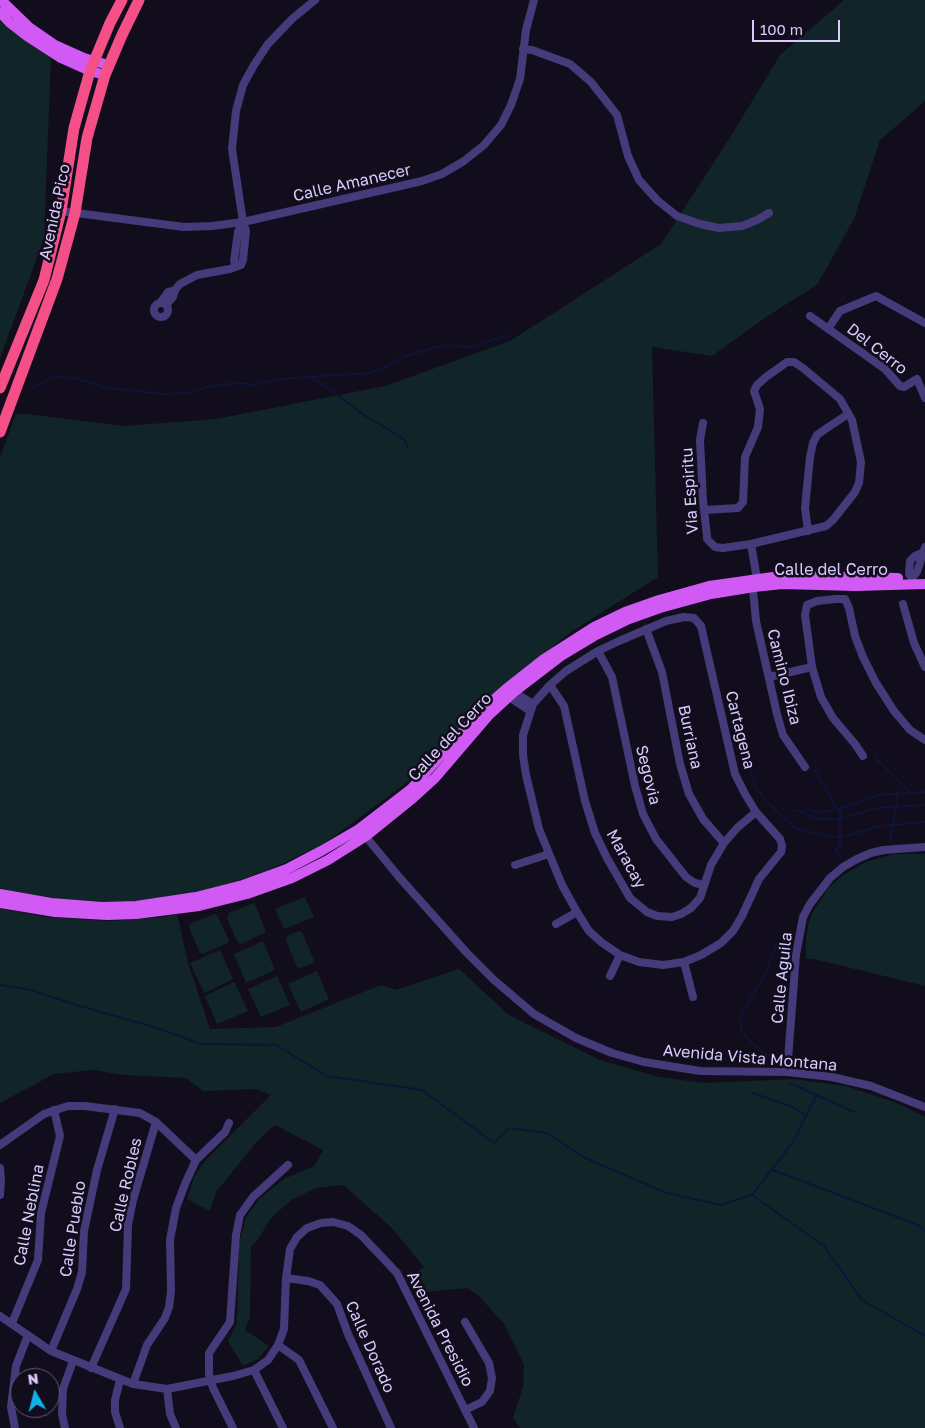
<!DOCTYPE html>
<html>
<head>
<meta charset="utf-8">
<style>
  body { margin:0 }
  #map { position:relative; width:925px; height:1428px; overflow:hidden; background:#120d1d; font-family:"Golos Text",sans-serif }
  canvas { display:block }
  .north { position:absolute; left:10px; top:1368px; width:50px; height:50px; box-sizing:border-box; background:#120d1d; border:1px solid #625976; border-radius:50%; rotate:352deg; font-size:14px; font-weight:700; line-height:20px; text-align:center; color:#d9ccfc }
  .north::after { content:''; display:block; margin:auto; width:18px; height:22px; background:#0eb2e6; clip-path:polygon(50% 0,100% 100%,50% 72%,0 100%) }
  .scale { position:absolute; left:752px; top:20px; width:88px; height:22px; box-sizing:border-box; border:2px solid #d9ccfc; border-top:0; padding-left:6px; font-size:15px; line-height:18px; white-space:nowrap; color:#d9ccfc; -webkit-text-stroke:4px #120d1d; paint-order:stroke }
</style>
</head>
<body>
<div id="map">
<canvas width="925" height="1428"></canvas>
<div class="north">N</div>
<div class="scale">100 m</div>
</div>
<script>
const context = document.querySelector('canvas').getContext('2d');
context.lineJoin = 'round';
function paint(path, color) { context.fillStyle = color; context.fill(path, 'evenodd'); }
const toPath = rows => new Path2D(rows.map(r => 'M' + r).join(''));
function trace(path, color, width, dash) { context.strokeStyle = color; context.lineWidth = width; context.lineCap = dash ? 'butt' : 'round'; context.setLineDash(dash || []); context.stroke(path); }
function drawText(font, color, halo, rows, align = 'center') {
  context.font = font + ' "Golos Text",sans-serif'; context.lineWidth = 5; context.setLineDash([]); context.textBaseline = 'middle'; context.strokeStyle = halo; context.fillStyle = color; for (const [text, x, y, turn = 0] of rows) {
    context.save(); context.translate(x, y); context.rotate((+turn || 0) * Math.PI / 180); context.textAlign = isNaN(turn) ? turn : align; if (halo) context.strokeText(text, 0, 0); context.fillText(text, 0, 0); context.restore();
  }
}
paint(toPath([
  [844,0,925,0,925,101,880,140,854,219,817,285,769,315,712,356,652,347,658,577,571,632,494,693,408,782,325,843,282,864,233,883,200,892,136,901,103,902,60,899,21,894,0,888,0,457,16,414,27,414,124,426,216,419,385,386,510,341,661,244,731,136,780,55],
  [0,17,51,56,44,239,0,358],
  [895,854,925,854,925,986,814,959,806,959,806,939,809,921,814,910,829,887,843,875,866,862],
  [305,897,314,917,284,929,275,909],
  [253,903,255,904,266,932,241,944,238,943,227,918,229,913],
  [0,908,44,917,110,921,163,917,177,914,188,963,210,1029,276,1027,381,985,396,990,459,969,509,1015,600,1060,659,1077,704,1083,793,1079,846,1086,897,1103,925,1117,925,1428,520,1428,513,1418,523,1387,524,1365,504,1324,478,1295,467,1288,416,1293,409,1278,424,1267,391,1227,343,1185,316,1188,291,1200,270,1219,258,1240,251,1246,250,1317,245,1330,269,1346,258,1359,243,1366,228,1341,236,1325,237,1317,239,1244,246,1217,260,1198,284,1179,314,1166,323,1150,275,1125,258,1140,216,1192,210,1211,187,1199,194,1177,205,1161,271,1095,256,1089,203,1091,186,1078,124,1075,93,1070,54,1074,0,1103],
  [214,914,217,915,229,940,228,943,203,954,200,953,189,928,190,924],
  [299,931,302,932,314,960,313,963,301,968,297,967,286,940,287,936],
  [263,941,275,970,246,983,234,954],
  [220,950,233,979,204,993,190,963],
  [317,971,329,999,301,1012,288,984],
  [277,976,290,1005,261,1017,248,989],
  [234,982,248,1011,217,1024,205,996]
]), '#112427');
trace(toPath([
  [310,377,324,385,365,416,398,435,406,442,408,448],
  [30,390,50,378,59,377,75,378,103,387,163,394,188,393,208,387,236,383,256,385,264,382,292,378,370,373,381,369,403,357,433,348,445,345,468,347,479,345,507,335],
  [875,758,910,792],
  [748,761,756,788,768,803,796,829,840,838,879,826,925,822],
  [815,770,835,806,840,809,840,845,836,850,841,859],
  [796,810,819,819,840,819,877,808,925,805],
  [807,810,822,812,840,809,878,795,925,792],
  [890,841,898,793],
  [0,985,31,990,80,1006,154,1027,201,1044,276,1045,327,1076,422,1090,494,1143,509,1128,547,1133,583,1157,667,1193,721,1205,752,1195,793,1142,816,1096],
  [767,1056,753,1044,743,1033,741,1027,740,1017,765,974,777,943],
  [790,1083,854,1112],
  [753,1093,793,1107,806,1116],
  [773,1170,918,1225,925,1231],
  [752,1195,824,1246,862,1300,925,1336]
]), '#0c1538', 2);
trace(toPath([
  [523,49,532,50,570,64,591,82,617,115,628,156,639,180,657,200,677,216,700,224,719,228,742,226,757,220,769,213],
  [61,211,184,227,212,226,243,222,422,181,442,174,464,161,484,145,501,125,511,105,520,79,526,30,534,0],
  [236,266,234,261,238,232,243,222],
  '154 310a7 7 0 1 1 14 0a7 7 0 1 1-14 0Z',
  [160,303,168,292,175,290],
  [166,305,173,297,175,290,180,284,197,275,230,269,241,265,243,260,246,231,243,222,232,149,236,111,243,85,254,65,268,44,292,19,315,0],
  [810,316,885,369,900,386,904,387,917,379,925,398],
  [828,329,840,311,876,296,925,323],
  [703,423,700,440,703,501,707,536,707,539,715,547,723,548,751,544,826,526,833,520,855,492,859,483,861,462,852,420,840,399,803,368,794,362,787,362,766,377,757,385,754,391,760,409,758,427,745,457,743,502,738,508,704,510],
  [808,531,805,508,810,457,813,443,817,435,824,430,848,414],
  [751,544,756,573,753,590,756,621,777,714,783,735,805,767],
  [912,578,909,574,910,561,915,556,922,553,925,555],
  [912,578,917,572,925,547],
  [903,604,914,643,925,667],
  [684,617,694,618,701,626,735,774,745,794,756,812,780,839,782,846,781,852,759,879,742,916,733,931,721,943,701,955,684,962,663,965,639,962,620,955,601,942,589,931,577,912,562,885,539,829,526,775,523,755,523,735,533,704,550,685,566,671,598,651,619,641,666,621,684,617],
  [646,629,662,672,680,764,689,794,703,819,724,843],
  [598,651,612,677,635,786,643,814,656,839,686,877,695,883,704,885],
  [769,677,812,667],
  [550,685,564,706,585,801,595,833,607,858,630,898,647,912,657,916,672,917,681,914,691,908,700,898,711,865,724,843,737,828,756,812],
  [511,693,517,694,533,704],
  [511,694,512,699,530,711],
  [863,756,855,744,833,718,821,697,812,667,805,615,807,605,817,601,836,599,845,599,849,608,855,636,863,657,876,683,894,711,910,730,925,740],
  [362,832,399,877,466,952,494,980,534,1014,576,1038,612,1053,644,1062,700,1071,787,1072,832,1077,871,1086,925,1107],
  [515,865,549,854],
  [556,924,577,912],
  [684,962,693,997],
  [610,976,620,955],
  [787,1072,796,955,803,917,810,904,830,878,843,867,857,859,871,853,884,850,925,847],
  [0,1145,44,1114,68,1106,85,1106,140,1113,156,1122,196,1160],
  [0,1168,1,1179,0,1195],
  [286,1278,308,1281,320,1285,337,1304,348,1334,391,1428],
  [0,1316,51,1351,133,1384,167,1389,233,1376,254,1370,268,1360,278,1345,284,1329,286,1278,290,1249,297,1237,307,1228,321,1223,333,1222,348,1226,361,1235,397,1273,474,1428],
  [465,1322,489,1363,492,1378,490,1391,482,1402,465,1410],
  [12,1323,38,1260,41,1213,60,1136,54,1110],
  [278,1345,299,1360,333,1428],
  [51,1351,77,1289,82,1272,84,1231,97,1170,115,1109],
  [91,1368,126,1289,128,1225,133,1200,156,1122],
  [254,1370,283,1428],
  [133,1384,147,1345,165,1318,169,1307,171,1292,170,1240,176,1208,185,1184,196,1160,225,1132,229,1123],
  [167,1389,170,1414,176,1428],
  [15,1428,11,1407,16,1366,28,1335],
  [65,1428,62,1414,63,1389,73,1361],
  [120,1428,115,1412,115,1400,120,1380],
  [233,1428,213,1388,209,1374,209,1353,230,1322,236,1235,240,1215,253,1197,288,1165]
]), '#463b7a', 8);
trace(toPath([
  [1,0,29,27,55,45,84,58,108,65],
  [0,12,9,22,27,36,61,58,90,71,105,75],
  [0,894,51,903,102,907,136,906,196,897,243,885,287,869,323,850,359,829,411,789,482,710,506,689,544,659,594,627,625,612,659,600,709,586,780,576,898,578],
  [0,903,55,912,107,915,136,914,199,906,247,894,292,878,328,860,366,836,413,798,435,778,489,715,514,692,561,656,596,635,629,619,660,608,711,594,754,587,782,584,856,586,925,584]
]), '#d15af5', 10);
trace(toPath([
  [0,388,44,280,61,211,74,128,90,71,110,23,122,0],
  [0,432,57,279,75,213,87,138,105,75,122,35,139,0]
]), '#f44f86', 11);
drawText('16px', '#d9ccfc', '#120d1d', [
  ["Calle Amanecer",352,183,-13],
  ["Avenida Pico",55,212,-78],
  ["Del Cerro",877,349,38],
  ["Via Espiritu",690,491,-94],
  ["Calle del Cerro",831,570],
  ["Camino Ibiza",784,677,76],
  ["Cartagena",740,730,76],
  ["Calle del Cerro",450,737,-47],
  ["Burriana",690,737,78],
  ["Segovia",648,775,76],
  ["Maracay",626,859,61],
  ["Calle Aguila",782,978,-84],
  ["Avenida Vista Montana",750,1058,5],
  ["Calle Robles",126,1185,-77],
  ["Calle Neblina",29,1215,-79],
  ["Calle Pueblo",73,1229,-81],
  ["Avenida Presidio",440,1329,63],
  ["Calle Dorado",370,1347,66]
]);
</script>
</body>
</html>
